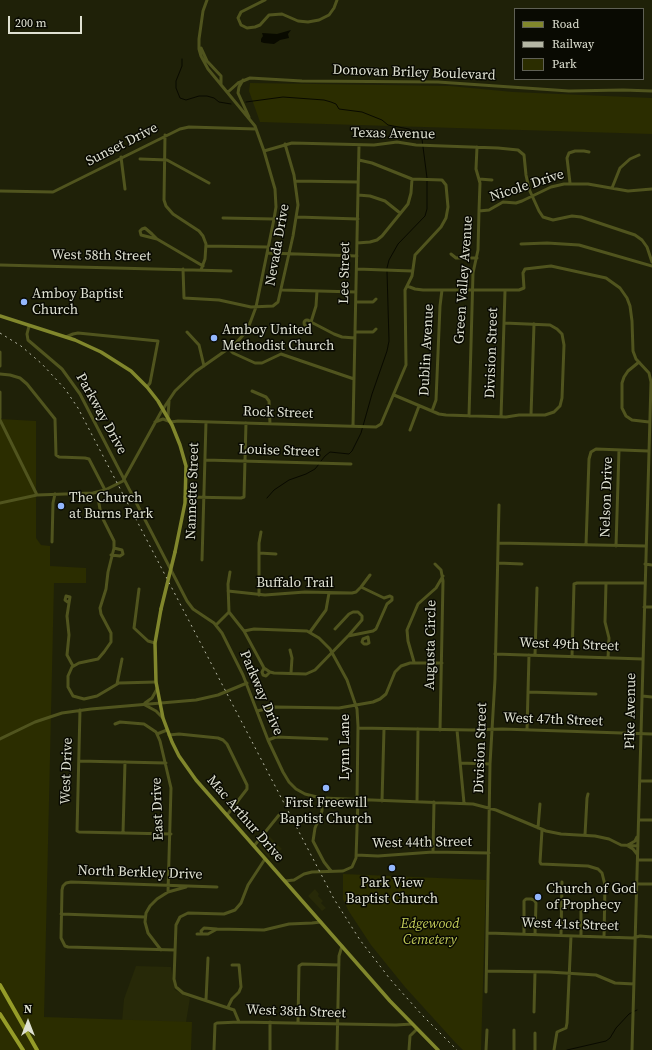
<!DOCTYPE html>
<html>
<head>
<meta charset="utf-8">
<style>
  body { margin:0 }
  #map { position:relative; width:652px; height:1050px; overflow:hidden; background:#1f2108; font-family:"Source Serif 4",serif }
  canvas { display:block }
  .legend { position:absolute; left:514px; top:8px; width:130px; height:72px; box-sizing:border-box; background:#090a02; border:1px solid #5f6055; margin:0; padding:5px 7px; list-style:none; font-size:12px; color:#dfe1d2 }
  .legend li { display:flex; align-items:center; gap:8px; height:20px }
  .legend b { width:20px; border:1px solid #5f6055 }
  .north { position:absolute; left:8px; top:1002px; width:40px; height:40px; -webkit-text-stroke:3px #090a02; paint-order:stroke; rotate:0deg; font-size:11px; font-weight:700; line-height:16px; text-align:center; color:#dfe1d2 }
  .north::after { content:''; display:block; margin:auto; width:14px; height:18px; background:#dfe1d2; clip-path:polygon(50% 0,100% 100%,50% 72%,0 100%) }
  .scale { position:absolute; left:8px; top:16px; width:74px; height:18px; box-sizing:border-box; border:2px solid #dfe1d2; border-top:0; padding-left:5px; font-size:12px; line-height:14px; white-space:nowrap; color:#dfe1d2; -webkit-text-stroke:3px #090a02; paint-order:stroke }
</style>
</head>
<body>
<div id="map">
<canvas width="652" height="1050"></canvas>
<ul class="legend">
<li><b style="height:5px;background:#81872c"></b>Road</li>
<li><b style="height:5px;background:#b4b6a4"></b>Railway</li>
<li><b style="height:11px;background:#2b2d00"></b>Park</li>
</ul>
<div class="north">N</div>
<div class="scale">200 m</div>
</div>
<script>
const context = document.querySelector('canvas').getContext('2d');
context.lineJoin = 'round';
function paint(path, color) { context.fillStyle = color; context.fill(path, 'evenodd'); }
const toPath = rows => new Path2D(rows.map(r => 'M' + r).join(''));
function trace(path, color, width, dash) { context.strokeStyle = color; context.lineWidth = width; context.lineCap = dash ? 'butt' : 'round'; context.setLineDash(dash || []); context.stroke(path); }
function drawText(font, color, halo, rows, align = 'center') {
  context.font = font + ' "Source Serif 4",serif'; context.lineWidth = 3; context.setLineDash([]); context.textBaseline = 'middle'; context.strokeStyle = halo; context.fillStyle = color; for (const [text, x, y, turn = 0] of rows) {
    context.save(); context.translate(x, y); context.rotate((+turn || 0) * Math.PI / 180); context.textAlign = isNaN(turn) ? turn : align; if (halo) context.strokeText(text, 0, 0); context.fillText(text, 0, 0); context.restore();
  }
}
paint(toPath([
  [267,834,282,849,269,858,258,846],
  [315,889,319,894,318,896,323,901,321,903,326,908,322,911,308,896],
  [136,966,171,967,175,990,190,998,185,1028,122,1022,124,999]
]), '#272908');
paint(toPath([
  [250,83,450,86,513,92,652,98,652,134,260,122,249,91],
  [0,419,36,421,36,538,41,545,50,546,50,566,86,568,86,583,54,583,44,1017,192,1022,191,1050,0,1050],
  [343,874,486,880,481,1050,463,1050,454,1041,405,987,371,945,348,910,343,899]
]), '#2b2d00');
paint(toPath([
  [291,30,288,34,289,38,280,40,274,44,264,43,261,42,261,39,263,36,262,33,277,34]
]), '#090a00');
trace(toPath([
  [182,59,182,66,176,81,176,88,180,98,186,100,199,96,207,96,214,98,219,102,231,104],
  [246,102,283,97,324,100,331,102,336,104,339,109,362,112,382,120,388,125,409,129,418,133,422,139,427,178],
  [387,268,389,260,398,244,425,216,427,209,427,181],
  [321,461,325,456,330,452,349,454,352,451,361,433,372,394,387,351,389,341,387,271],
  [267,498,274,490,289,480,306,474,315,469,319,464],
  [567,1050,606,1041,610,1038,616,1028,629,1014,637,1010]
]), '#090a00', 1);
trace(toPath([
  [265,0,241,12,238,18,241,25,247,28,255,27,260,25,269,15,282,14,298,21,308,22,319,20,329,15,334,8,337,0],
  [201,48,207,61,221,76,221,84],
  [243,80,239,87,238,93,249,117],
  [228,92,238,83,250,78,302,81,438,82,569,91,623,90,652,91],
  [165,135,164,200,166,206,173,214,199,231,203,236,206,244,205,259,201,270],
  [264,151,292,143,374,145,397,142,416,145,498,148,518,150,524,155,526,175,529,189,539,211,543,217,553,220,572,216,581,217,635,235,642,240,647,247,652,262],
  [121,157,125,189],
  [140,159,167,160,209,183],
  [479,179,492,180],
  [295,181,358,182],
  [570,183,567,158,569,153,575,151,584,151,589,152],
  [612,188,620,168,630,159,639,155],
  [0,191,53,192,180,129,189,127,256,129],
  [358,195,370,196,385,201,400,213],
  [479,211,489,210,503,202,516,203,522,201,551,187,564,184,588,184,628,191,652,189],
  [297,217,358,219],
  [223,218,274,219],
  [145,228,152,234,157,239,141,235,140,231,142,229,145,228],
  [157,239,203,266],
  [357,243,370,242,377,240,382,236,408,204,411,193,412,179],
  [521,244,547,243,579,245,652,266],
  [206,246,268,247],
  [267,253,357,256],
  [451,254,456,258,477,258],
  [0,265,231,271],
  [183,269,184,298,219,300,251,307,273,306,278,302,293,236,298,205,294,175,285,144],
  [357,269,412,271],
  [407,286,415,289,423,290,519,290,524,288,523,273,525,269,551,266,606,278,620,288,627,298,630,306,632,321,633,351,636,359,649,373,651,382,632,1050],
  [282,290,356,292],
  [317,291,316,306,311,322,334,334,342,337,355,338],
  [356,302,373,302,376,299],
  '304 323a3 3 0 1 1 6 0a3 3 0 1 1-6 0Z',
  [29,326,27,334,28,340,62,369,80,394,187,601,193,609,214,623,222,633,243,675,268,740,283,772,289,782,296,789,305,794,321,798,473,804,496,810,546,831,561,834,595,836,609,839,621,845,638,846],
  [187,332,199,345,204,366],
  [355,332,373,332,376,329],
  [66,337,73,334,78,333,158,341,150,383,147,387],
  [229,349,233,353,255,363,262,363,281,354,354,379],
  [0,352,0,366],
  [639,362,628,371,624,377,622,383,622,408,626,416,632,420,649,422],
  [0,374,10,375,20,378,27,384,55,419,56,455,59,457,85,458,89,459,105,490],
  [252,391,266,397,269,401,270,424],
  [0,392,0,418],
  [394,395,439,414,446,415,506,417,519,415,545,415,554,412,560,406,562,398,564,345,562,334,557,329,550,325,504,323],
  [432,411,436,400,440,306,442,290],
  [531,415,534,324],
  [469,416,473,273,478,250,479,211,480,183,476,169,477,147],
  [168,417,169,401],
  [501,417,505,291],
  [0,420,37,495],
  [155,422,163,419,171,422,178,421,376,427,381,424,406,365,405,290,412,276,415,255,441,227,446,218,448,207,446,185,442,180,412,179,372,163,359,160],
  [353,426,359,145],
  [410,430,419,406],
  [205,460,351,464],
  [97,492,101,515,114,541,114,548,108,572,106,589,100,608,101,614,111,633,111,642,104,652,98,659,79,663,72,667,68,676,68,687,73,696,84,699,97,696,119,683,156,682],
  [185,497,241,498,244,497,246,423],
  [0,503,37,495,93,493,105,490,123,481,161,412,175,391,195,372,235,344,245,333,250,323,256,307,274,219,276,207,275,189,264,151,255,126,208,69,201,56,199,49,199,39,203,11,207,0],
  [52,542,53,503,55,494],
  [498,543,646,546],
  [586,545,589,459,591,452,596,449,648,451],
  [616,546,619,450],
  [259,553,276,554],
  [111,555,120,556,123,554,122,550,114,548],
  [202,560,206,422],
  [498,563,522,564],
  [435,564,441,570,443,581,440,730],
  [645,564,652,565],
  [606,583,605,622,609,638,608,658],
  [361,587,384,598],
  [139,589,134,628,148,641,155,643],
  [228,591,265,595,305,592,352,593,356,592,361,587,370,575],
  [259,595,259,543,261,532],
  [66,596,70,597,69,603,65,600,66,596],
  [69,603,67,616,69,635,67,655,73,666],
  [644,607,652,607],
  [229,612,244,631,264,668,270,672,274,673,306,674,315,670,348,636,373,631,376,629,387,604,392,600,392,597,390,596,384,598],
  [216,625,229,612,228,584,230,572],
  [335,629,349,614,353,612,358,612,362,616,362,620,349,635],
  [244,631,254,629,307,631,319,638,330,649,347,680,357,709,358,726,357,800],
  [310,632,326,610,329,593],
  [368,637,369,643,367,644,364,644,362,642,363,639,368,637],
  [290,650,292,658,291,673],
  [495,654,643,659],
  [535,655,537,588],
  [572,657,574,584,577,583,645,583],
  [414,662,408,641,407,630,418,604,436,588,443,576],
  [264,668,262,672,263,675,266,676,270,672],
  [117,684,122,659],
  [528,692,596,694],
  [642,696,652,697],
  [145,703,152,698,157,689],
  [145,705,156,711,163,718],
  [80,710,77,831,79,832,171,834],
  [257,711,275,707,339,708,373,702,380,699,386,694,395,672,401,666,410,663,442,663],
  [115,724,120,722,144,724,156,732,160,741,171,788,168,892],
  [358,728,472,730,502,729,652,734],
  [457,730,464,803],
  [527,730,529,655],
  [157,734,167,730],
  [169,735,179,734,218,738,223,740,227,744,247,785,247,789,227,815],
  [0,739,35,722,62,713,91,709,196,700,218,695,247,683],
  [268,740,276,737,327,739],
  [79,761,166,763],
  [460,763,490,764],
  [640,781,652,781],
  [322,798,322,811,315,828,313,841,324,862,331,871],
  [382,801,384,729],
  [417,802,418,729],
  [639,820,652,820],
  [538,828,540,804],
  [542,830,540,862,541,864,588,866,598,869,602,873,605,885,604,937],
  [123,833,125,762],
  [585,835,587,798,588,794],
  [628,845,635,841,637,837],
  [254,846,279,815],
  [628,846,633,849,637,854],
  [433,852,434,802],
  [356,855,378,856,433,852,489,853],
  [638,860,652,860],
  [285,881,294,880,304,874,312,872,343,871,352,867,356,858,358,800],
  [637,884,652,884],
  [581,907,581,936],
  [61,914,145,917],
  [488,933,633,938,640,936,652,937],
  [197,934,208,934,217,929,264,930,289,924,312,923,321,922],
  [202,934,201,931,204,928,217,929],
  [524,934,524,901,526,899,531,899,534,900,536,903,535,934],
  [561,935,562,882],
  [161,950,148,933,145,922,146,913,150,906,157,899,168,892,186,887],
  [175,950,68,947,65,946,61,938,62,890,63,886,66,883,71,882,217,887],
  [487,971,549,972,596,975,615,983,634,984],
  [486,992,490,764,495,679,499,505],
  [206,1000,208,958],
  [228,1007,232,999,239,992,241,987,239,965,232,965],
  [534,1012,535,972],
  [239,1022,234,1010,183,993,176,987,174,979,176,925,180,917,188,913,224,914,235,910,241,903,248,885,265,859],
  [298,1023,299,966,302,964,339,965],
  [214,1050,215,1024,217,1023,239,1022,396,1025,412,1024],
  [270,1050,270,1022],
  [337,1050,339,956,342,946],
  [409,1050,410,1036,417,1029],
  [486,1050,487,1030],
  [514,1050,514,1030],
  [535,1050,535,1033],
  [554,1050,557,1032,566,1028,567,1023,571,936]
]), '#50541e', 3);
trace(toPath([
  [0,316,75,340,101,352,131,371,147,387,158,401,172,425,180,445,186,466,185,503,175,552],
  [161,609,155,643,156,682,163,718,172,742,179,756,196,780,390,1001,438,1050]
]), '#81872c', 3.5);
trace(toPath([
  [0,985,37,1050],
  [0,1014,23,1050]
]), '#959c28', 4);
trace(toPath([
  [0,333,21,346,42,364,65,389,78,408,334,899,360,940,390,979,422,1015,457,1050]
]), '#b4b6a4', 1, [2, 4]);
trace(toPath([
  [161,609,175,552]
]), '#81872c', 3.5);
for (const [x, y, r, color] of [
  [24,302,4,"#93b7fd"],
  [214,338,4,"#93b7fd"],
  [61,506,4,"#93b7fd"],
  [326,788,4,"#93b7fd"],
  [392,868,4,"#93b7fd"],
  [538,897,4,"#93b7fd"]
]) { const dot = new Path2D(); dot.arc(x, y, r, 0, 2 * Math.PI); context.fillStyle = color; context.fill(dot); trace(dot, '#090a02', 1.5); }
drawText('14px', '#dfe1d2', '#090a02', [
  ["Donovan Briley Boulevard",414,73,2],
  ["Texas Avenue",393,134,1],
  ["Sunset Drive",122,145,-27],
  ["Nicole Drive",527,186,-18],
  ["Nevada Drive",278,245,-80],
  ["West 58th Street",101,256,1],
  ["Lee Street",345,273,-89],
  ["Green Valley Avenue",464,280,-86],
  ["Dublin Avenue",427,350,-87],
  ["Division Street",492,353,-88],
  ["Rock Street",278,413,2],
  ["Parkway Drive",101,414,61],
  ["Louise Street",279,451,2],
  ["Nannette Street",193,491,-88],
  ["Nelson Drive",607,497,-88],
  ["Buffalo Trail",295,583],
  ["Augusta Circle",431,645,-89],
  ["West 49th Street",569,645,2],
  ["Parkway Drive",261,693,67],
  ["Pike Avenue",631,711,-89],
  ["West 47th Street",553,720,2],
  ["Lynn Lane",345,747,-90],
  ["Division Street",481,748,-88],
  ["West Drive",67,771,-88],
  ["East Drive",158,809,-92],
  ["Mac Arthur Drive",245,819,49],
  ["West 44th Street",422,843,-1],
  ["North Berkley Drive",140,873,2],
  ["West 41st Street",570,925,2],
  ["West 38th Street",296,1012,2]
]);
drawText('14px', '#dfe1d2', '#090a02', [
  ["Amboy Baptist",32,294],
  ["Church",32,310],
  ["Amboy United",222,330],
  ["Methodist Church",222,346],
  ["The Church",69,498],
  ["at Burns Park",69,514],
  ["First Freewill",326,803,"center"],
  ["Baptist Church",326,819,"center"],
  ["Park View",392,883,"center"],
  ["Baptist Church",392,899,"center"],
  ["Church of God",546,889],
  ["of Prophecy",546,905]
], 'left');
drawText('italic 14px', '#c0c957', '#090a02', [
  ["Edgewood",430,924],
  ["Cemetery",430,940]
]);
</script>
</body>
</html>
